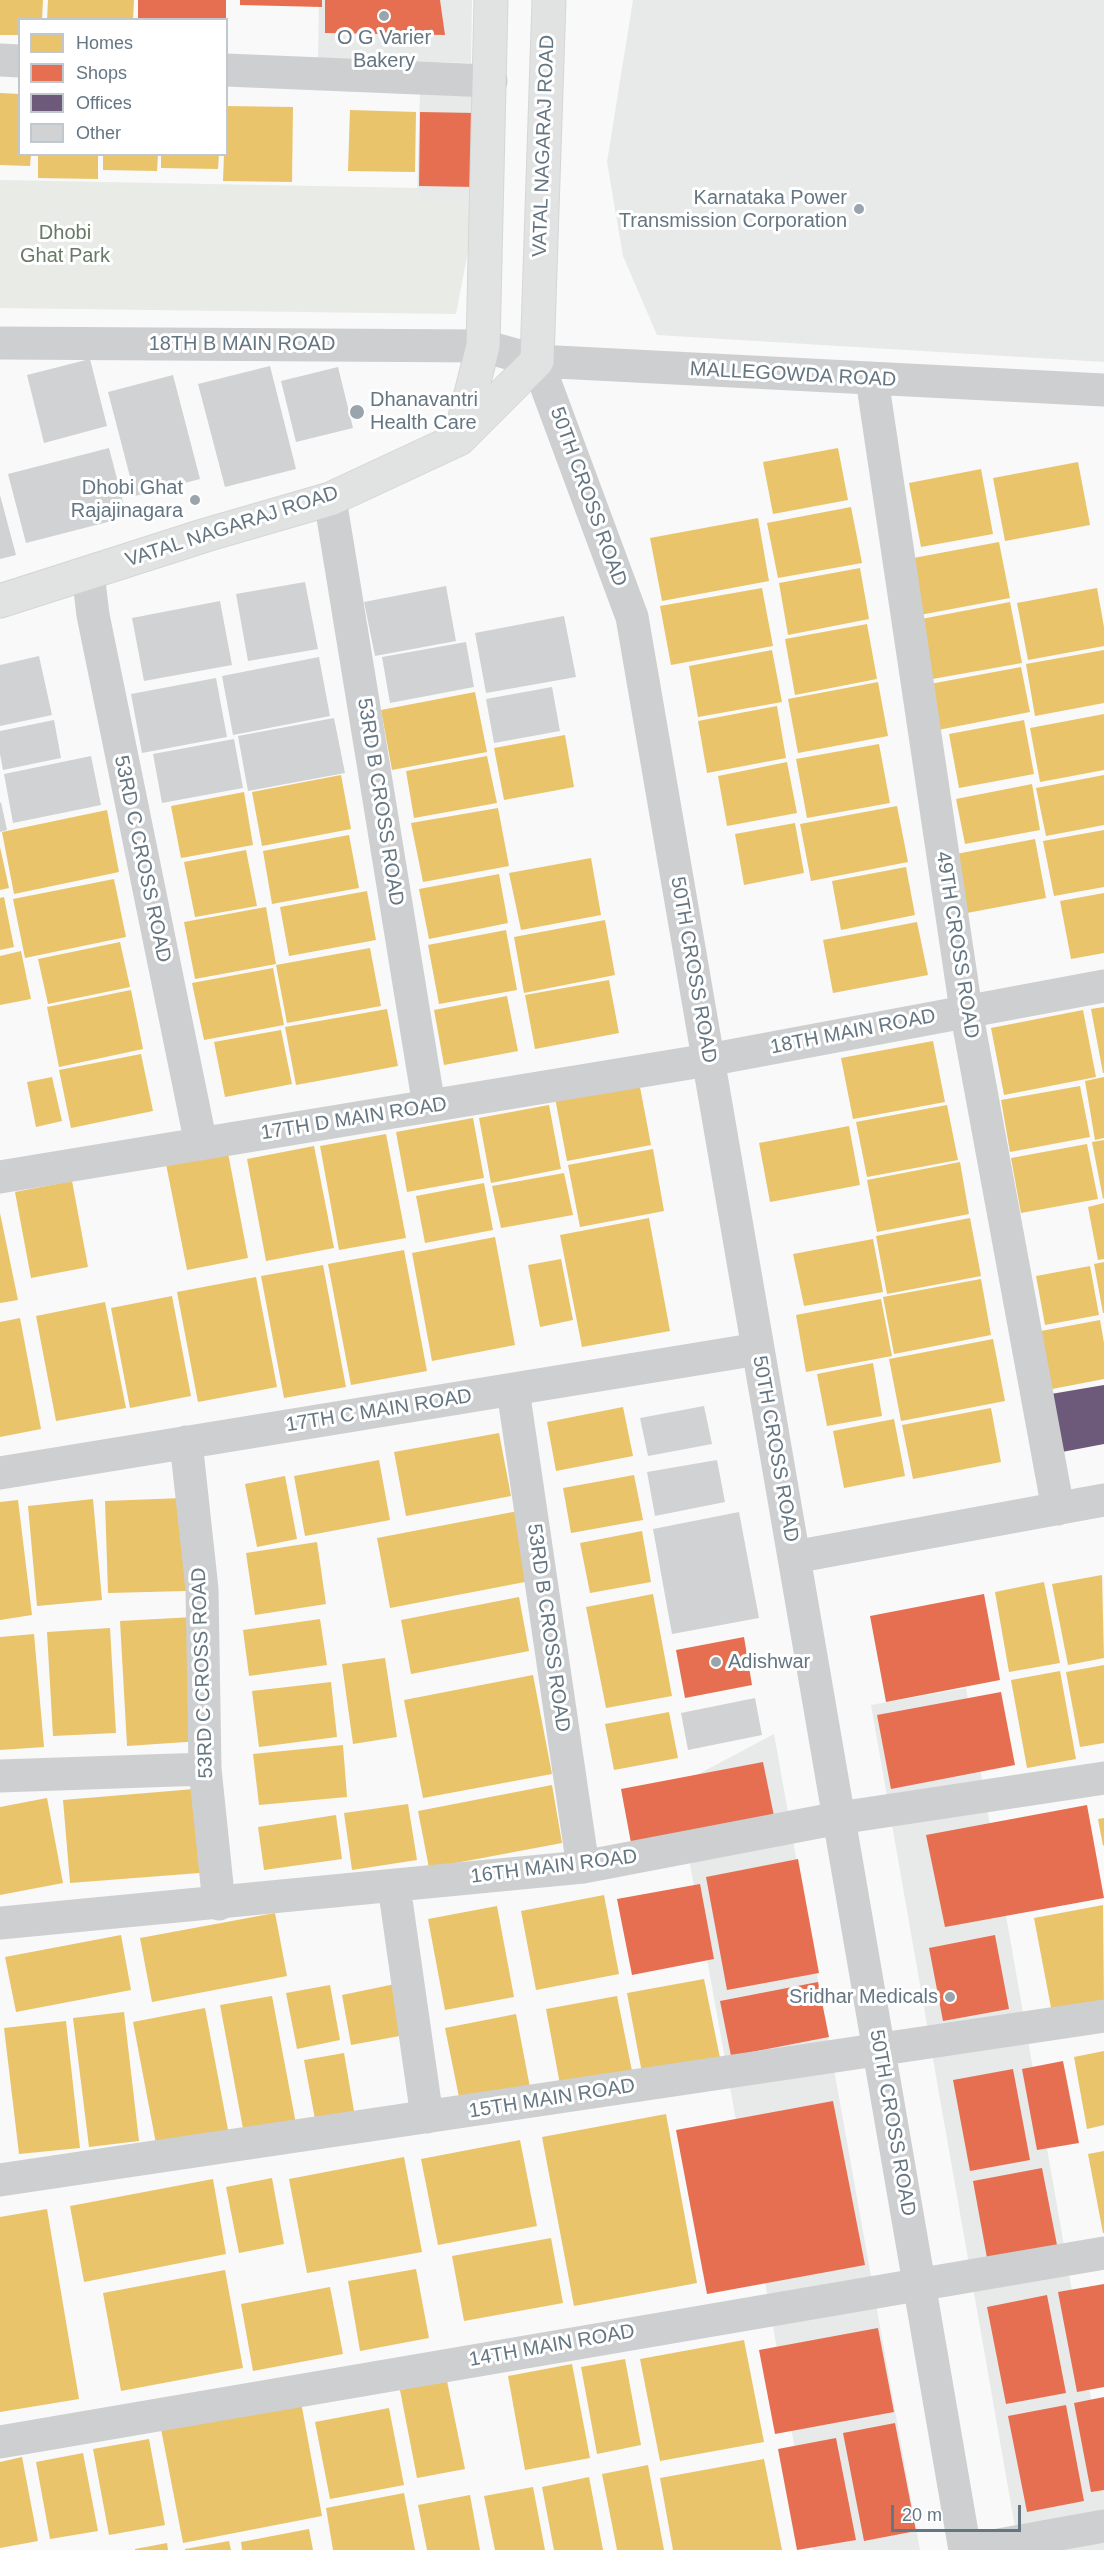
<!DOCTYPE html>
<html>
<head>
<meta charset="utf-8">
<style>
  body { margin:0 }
  #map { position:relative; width:1104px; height:2550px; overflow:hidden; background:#f9f9f9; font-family:Helvetica,sans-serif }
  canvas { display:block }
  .legend { position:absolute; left:18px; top:18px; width:210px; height:138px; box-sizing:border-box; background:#fff; border:2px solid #c1c8cd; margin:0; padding:8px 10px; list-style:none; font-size:18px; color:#657683 }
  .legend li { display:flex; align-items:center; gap:12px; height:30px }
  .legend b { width:30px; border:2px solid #c1c8cd }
  .scale { position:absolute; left:891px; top:2505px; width:130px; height:27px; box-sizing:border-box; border:3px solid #657683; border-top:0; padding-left:8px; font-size:18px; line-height:21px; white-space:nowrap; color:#657683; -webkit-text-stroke:4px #fff; paint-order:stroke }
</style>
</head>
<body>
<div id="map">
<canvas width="1104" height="2550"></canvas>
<ul class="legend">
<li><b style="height:16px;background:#e9c46a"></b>Homes</li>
<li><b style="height:16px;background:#e76f51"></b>Shops</li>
<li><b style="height:16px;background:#6d597a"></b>Offices</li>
<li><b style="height:16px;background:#d0d2d3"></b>Other</li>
</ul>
<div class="scale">20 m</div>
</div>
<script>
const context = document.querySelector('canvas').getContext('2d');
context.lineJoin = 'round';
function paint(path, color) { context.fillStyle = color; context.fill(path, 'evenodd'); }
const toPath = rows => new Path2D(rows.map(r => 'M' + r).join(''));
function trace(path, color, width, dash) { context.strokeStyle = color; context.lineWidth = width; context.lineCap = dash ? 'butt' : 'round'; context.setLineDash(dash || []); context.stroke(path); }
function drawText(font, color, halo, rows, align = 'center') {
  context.font = font + ' Helvetica,sans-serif'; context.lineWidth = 6; context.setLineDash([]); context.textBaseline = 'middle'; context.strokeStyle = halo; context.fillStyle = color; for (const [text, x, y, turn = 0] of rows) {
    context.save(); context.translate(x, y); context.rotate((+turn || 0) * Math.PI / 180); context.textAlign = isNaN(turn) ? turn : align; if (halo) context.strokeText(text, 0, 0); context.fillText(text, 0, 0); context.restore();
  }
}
paint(toPath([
  [319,0,472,0,471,63,318,59],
  [633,0,1104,0,1104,362,657,335,623,256,607,162],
  [420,91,479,93,478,199,417,199],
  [966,1688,1104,2473,1104,2550,1019,2550,871,1705],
  [774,1734,920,2550,813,2550,676,1786]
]), '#e8e9e9');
paint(toPath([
  [0,180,418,188,418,199,478,199,456,314,0,308]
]), '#e8ebe6');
paint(toPath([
  [0,0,43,0,42,20,20,20,20,35,0,35],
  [48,0,134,0,133,20,47,20],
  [0,93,20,94,20,154,31,154,30,166,0,165],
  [226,106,293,107,292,182,223,181,224,154,226,154],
  [350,110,416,112,415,172,348,171],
  [38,154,98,154,98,179,38,178],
  [103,154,158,154,157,171,103,170],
  [161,154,219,154,218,169,161,168],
  [838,448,848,500,773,514,763,462],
  [1078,462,1090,525,1005,541,993,478],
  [981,469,993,534,921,547,909,483],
  [851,507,862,563,778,578,767,523],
  [758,518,769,581,662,601,650,538],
  [999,542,1010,598,920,615,908,559],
  [860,568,869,619,788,635,779,583],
  [762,588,773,646,671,665,660,606],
  [1097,588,1104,627,1104,646,1028,660,1017,603],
  [1010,602,1022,663,927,680,916,620],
  [867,624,877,679,795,695,785,639],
  [772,650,782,702,698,717,689,666],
  [1104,650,1104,703,1035,716,1026,664],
  [1021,667,1030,712,938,730,930,684],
  [878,682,888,736,798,753,788,699],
  [475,692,487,752,392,770,381,710],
  [777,706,786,758,707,773,698,721],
  [1104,714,1104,770,1040,782,1030,728],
  [1024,720,1034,774,959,788,949,734],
  [565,735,574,787,504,800,494,748],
  [879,744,890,803,807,818,796,759],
  [487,756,497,803,414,818,406,771],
  [787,762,797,813,727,826,718,776],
  [341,775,351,829,262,846,252,792],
  [1104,775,1104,825,1046,836,1036,788],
  [1032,784,1040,830,965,844,956,799],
  [244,792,253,845,181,858,171,806],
  [897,806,908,862,811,881,800,824],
  [498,808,509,866,423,882,411,823],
  [107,810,119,872,14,894,2,832],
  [795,823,804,873,744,885,735,834],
  [1104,830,1104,887,1054,896,1043,841],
  [349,835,359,888,272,904,263,851],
  [1035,839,1046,898,967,913,956,854],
  [0,847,9,888,0,890],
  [246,850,257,906,195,917,184,862],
  [591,858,601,915,521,930,509,873],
  [906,867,915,915,841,930,832,881],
  [499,874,508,923,429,939,419,889],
  [114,879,126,937,25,958,13,899],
  [367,891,376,940,289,956,280,907],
  [1104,893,1104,953,1071,959,1060,901],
  [4,897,14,947,0,950,0,898],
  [266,907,276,964,195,979,184,922],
  [605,920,615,975,524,993,514,937],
  [917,922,928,975,833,993,823,940],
  [506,930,517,990,439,1004,428,945],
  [120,942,130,987,48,1004,38,959],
  [370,948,381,1006,287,1023,276,965],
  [21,951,31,999,0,1005,0,956],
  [273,968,284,1025,204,1040,192,983],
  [609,980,619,1033,535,1049,525,995],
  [131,990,143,1049,59,1067,47,1007],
  [507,996,518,1051,444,1065,434,1010],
  [1104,1007,1104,1073,1103,1073,1091,1009],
  [387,1009,398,1066,296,1085,285,1027],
  [1083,1010,1096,1077,1004,1095,991,1028],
  [281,1030,292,1084,225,1097,214,1042],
  [933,1041,945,1102,853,1119,841,1058],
  [141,1054,153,1111,71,1128,59,1070],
  [52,1077,62,1121,36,1127,27,1082],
  [1104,1077,1104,1138,1095,1140,1085,1081],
  [639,1082,651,1145,567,1161,555,1098],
  [1080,1086,1090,1137,1010,1152,1001,1100],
  [549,1105,561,1169,491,1183,479,1118],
  [947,1105,958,1160,867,1177,856,1122],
  [473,1118,484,1178,407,1192,396,1132],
  [849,1126,860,1185,770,1202,759,1143],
  [386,1134,406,1238,339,1250,320,1146],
  [1104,1140,1104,1198,1103,1199,1092,1142],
  [1087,1144,1098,1199,1021,1213,1011,1158],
  [314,1146,334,1248,266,1261,247,1159],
  [653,1149,664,1211,580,1227,568,1165],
  [228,1153,248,1258,187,1270,166,1164],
  [960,1162,969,1214,877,1232,867,1180],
  [564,1173,573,1215,501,1228,492,1186],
  [72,1181,88,1267,31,1278,15,1192],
  [484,1183,493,1230,425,1243,416,1196],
  [1104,1203,1104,1259,1098,1260,1088,1207],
  [0,1213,18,1300,0,1303],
  [649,1218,670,1331,582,1347,560,1235],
  [970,1218,981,1276,887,1294,876,1236],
  [495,1237,515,1345,432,1361,412,1253],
  [873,1239,883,1292,804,1306,793,1254],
  [404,1250,427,1371,351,1385,328,1264],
  [561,1259,573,1320,540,1327,528,1265],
  [1104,1262,1104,1313,1103,1313,1094,1264],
  [323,1265,346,1387,284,1398,261,1276],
  [1090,1266,1099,1315,1045,1325,1036,1276],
  [256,1277,277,1387,198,1402,177,1292],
  [981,1279,991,1335,894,1354,883,1297],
  [172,1296,191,1396,130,1408,111,1308],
  [881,1299,892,1356,806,1372,796,1315],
  [105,1302,126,1408,56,1421,36,1316],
  [20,1318,41,1429,0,1437,0,1322],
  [1100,1320,1104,1343,1104,1379,1052,1389,1041,1331],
  [993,1339,1005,1401,901,1421,889,1359],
  [873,1363,882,1416,827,1426,817,1374],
  [623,1407,633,1456,556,1471,547,1422],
  [991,1408,1001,1462,913,1479,902,1425],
  [894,1419,905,1476,844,1488,833,1431],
  [499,1433,511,1496,406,1516,394,1452],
  [379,1460,390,1520,305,1536,294,1476],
  [634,1475,643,1520,571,1533,563,1488],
  [285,1476,297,1539,257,1547,245,1484],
  [183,1498,187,1591,108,1593,105,1501],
  [93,1499,102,1600,37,1606,28,1506],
  [18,1500,32,1615,0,1620,0,1502],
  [518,1511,530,1581,390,1608,377,1538],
  [642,1531,651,1582,590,1593,580,1543],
  [317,1542,326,1604,255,1615,246,1553],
  [1102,1575,1104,1658,1068,1665,1052,1584],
  [1044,1582,1060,1663,1009,1672,995,1592],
  [653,1594,672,1696,606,1708,586,1607],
  [519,1597,529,1651,411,1674,401,1620],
  [194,1617,201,1741,127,1746,120,1621],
  [320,1619,327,1665,249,1676,243,1630],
  [110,1628,116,1733,53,1736,47,1632],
  [34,1634,44,1747,0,1750,0,1637],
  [385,1658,397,1737,353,1744,342,1664],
  [1104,1665,1104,1743,1080,1747,1066,1672],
  [1060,1671,1076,1759,1027,1768,1011,1680],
  [533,1675,552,1774,423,1798,404,1700],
  [331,1682,337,1737,259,1747,252,1691],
  [669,1712,678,1758,614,1770,605,1724],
  [343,1745,347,1797,259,1805,253,1754],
  [552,1785,562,1843,429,1868,418,1811],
  [206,1788,212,1872,70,1883,63,1800],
  [47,1798,63,1883,0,1895,0,1807],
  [408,1804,417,1860,352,1870,344,1813],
  [336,1815,342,1859,264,1870,258,1827],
  [1104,1818,1104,1845,1103,1846,1098,1819],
  [604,1895,619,1974,536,1990,521,1911],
  [1103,1905,1104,2003,1052,2013,1034,1918],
  [497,1906,514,1997,445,2010,428,1919],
  [275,1913,287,1976,152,2002,140,1938],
  [121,1935,131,1990,16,2012,5,1957],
  [704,1979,720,2058,642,2073,627,1993],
  [395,1984,405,2035,351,2045,342,1995],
  [330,1985,340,2040,297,2049,286,1993],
  [272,1996,296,2124,244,2134,220,2005],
  [617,1996,633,2076,561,2090,546,2009],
  [205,2008,229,2135,157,2149,133,2022],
  [124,2012,139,2141,89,2147,73,2018],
  [516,2014,531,2093,461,2107,445,2028],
  [66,2021,80,2148,19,2154,4,2028],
  [1104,2051,1104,2125,1087,2129,1074,2057],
  [344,2053,354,2111,315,2119,304,2060],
  [666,2114,697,2283,574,2306,542,2137],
  [520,2140,537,2226,438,2245,421,2159],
  [1104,2151,1104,2233,1103,2233,1088,2154],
  [404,2157,422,2252,307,2273,289,2179],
  [272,2178,284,2244,239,2253,226,2187],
  [213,2179,226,2254,84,2282,70,2206],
  [47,2209,79,2399,0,2412,0,2217],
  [551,2238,563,2303,464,2321,452,2256],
  [416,2269,429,2338,360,2351,348,2281],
  [225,2270,243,2368,121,2391,103,2293],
  [330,2287,343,2354,253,2371,241,2304],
  [744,2340,764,2442,660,2461,640,2359],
  [625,2359,641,2445,597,2454,581,2367],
  [572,2364,590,2458,525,2470,508,2376],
  [447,2381,465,2469,417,2478,400,2390],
  [301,2402,322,2516,183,2543,161,2429],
  [389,2408,404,2485,330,2499,315,2422],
  [149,2439,165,2525,109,2535,93,2449],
  [83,2453,98,2531,50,2539,36,2462],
  [22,2457,38,2541,0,2548,0,2462],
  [764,2459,782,2550,673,2550,660,2478],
  [648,2465,664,2550,617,2550,602,2474],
  [589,2477,603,2550,554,2550,542,2487],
  [533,2487,545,2550,495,2550,484,2496],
  [404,2493,415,2550,333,2550,326,2508],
  [470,2495,480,2550,427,2550,418,2505],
  [309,2529,313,2550,242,2550,241,2542],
  [229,2541,231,2550,185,2550,185,2549],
  [167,2543,168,2550,135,2550,135,2549]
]), '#e9c46a');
paint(toPath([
  [138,0,226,0,226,20,138,20],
  [240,0,322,0,322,7,240,5],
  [325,0,440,0,445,35,325,33],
  [420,112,476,113,475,187,419,186],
  [984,1594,1000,1680,886,1702,870,1616],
  [744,1637,752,1685,685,1698,676,1650],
  [1001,1692,1015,1765,891,1789,877,1715],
  [763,1762,774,1816,631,1843,621,1789],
  [1087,1805,1104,1898,945,1927,926,1835],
  [798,1859,819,1973,727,1990,706,1877],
  [700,1884,714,1959,632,1975,617,1899],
  [995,1935,1009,2009,943,2021,929,1948],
  [818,1982,829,2037,731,2056,720,2001],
  [1063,2061,1079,2143,1037,2150,1022,2069],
  [1013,2069,1030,2160,970,2171,953,2080],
  [833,2101,865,2265,707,2294,676,2130],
  [1042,2168,1057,2245,987,2258,973,2181],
  [1104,2284,1104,2387,1077,2392,1058,2292],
  [1047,2295,1066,2393,1006,2404,987,2307],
  [878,2328,894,2412,775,2434,759,2350],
  [1104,2397,1104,2490,1091,2492,1074,2403],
  [1066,2405,1084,2501,1027,2512,1008,2416],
  [895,2423,916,2531,864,2541,843,2433],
  [836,2438,856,2540,797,2550,778,2449]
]), '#e76f51');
paint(toPath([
  [1104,1385,1104,1444,1062,1452,1051,1394]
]), '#6d597a');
paint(toPath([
  [90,359,107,426,44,443,27,375],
  [270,366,296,469,225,487,198,384],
  [338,367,353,428,296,442,281,381],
  [173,375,200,479,135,496,108,392],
  [109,448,127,517,26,543,8,474],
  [0,495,16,555,0,559],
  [305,582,318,649,248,661,236,594],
  [446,586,456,641,375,656,364,602],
  [220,601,232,665,144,681,132,618],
  [564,616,576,677,486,693,475,633],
  [466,642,474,687,390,703,382,657],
  [39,656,52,715,0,726,0,665],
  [319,657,330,716,233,735,222,676],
  [216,678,227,737,142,753,131,694],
  [552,687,560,731,494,743,486,699],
  [334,718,345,773,248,791,238,736],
  [54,720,61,758,3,770,0,754,0,731],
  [234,739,243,788,162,803,153,754],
  [91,756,101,805,13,823,4,774],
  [1,802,7,830,0,832,0,803],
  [704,1406,712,1444,648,1456,640,1418],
  [717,1460,725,1502,655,1516,647,1472],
  [739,1512,759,1618,672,1634,653,1529],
  [755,1698,762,1735,688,1750,681,1713]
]), '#d0d2d3');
const major = toPath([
  [460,437,483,346,491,0],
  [0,601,206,535,330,499,459,439,537,361,549,0]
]);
trace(major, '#d5d6d7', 35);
trace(toPath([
  [0,60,20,61],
  [226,70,491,81],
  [0,343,483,346,537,361,1104,390],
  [537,361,632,617,965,2550],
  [872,379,966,1010,1058,1509],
  [330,499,429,1106],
  [88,573,93,615,201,1144],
  [0,1177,708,1060,1104,986],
  [513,1390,583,1867],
  [186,1442,202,1589,205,1769,219,1904],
  [0,1473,758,1349],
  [794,1557,1104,1500],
  [0,1776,205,1769],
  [394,1886,427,2117],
  [0,1923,583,1867,839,1818,1104,1778],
  [0,2180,1104,2016],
  [0,2442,1104,2253],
  [971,2550,1104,2526]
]), '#cecfd0', 33);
trace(major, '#e1e2e2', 33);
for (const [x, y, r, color] of [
  [384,16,6,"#99a4ac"],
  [859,209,6,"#99a4ac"],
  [357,412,8,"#99a4ac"],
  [195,500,6,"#99a4ac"],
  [716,1662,6,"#99a4ac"],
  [950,1997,6,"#99a4ac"]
]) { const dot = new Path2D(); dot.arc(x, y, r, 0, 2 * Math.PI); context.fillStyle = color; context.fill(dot); trace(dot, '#fff', 2); }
drawText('20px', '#657683', '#fff', [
  ["O G Varier",384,38,"center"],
  ["Bakery",384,61,"center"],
  ["Karnataka Power",847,198],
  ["Transmission Corporation",847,221],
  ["Dhanavantri",370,400,"left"],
  ["Health Care",370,423,"left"],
  ["Dhobi Ghat",183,488],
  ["Rajajinagara",183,511],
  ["Adishwar",728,1662,"left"],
  ["Sridhar Medicals",938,1997]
], 'right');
drawText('20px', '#657683', '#fff', [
  ["VATAL NAGARAJ ROAD",544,146,-88],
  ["18TH B MAIN ROAD",242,344],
  ["MALLEGOWDA ROAD",793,375,3],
  ["50TH CROSS ROAD",588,497,70],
  ["VATAL NAGARAJ ROAD",232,527,-18],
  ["53RD B CROSS ROAD",380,802,81],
  ["53RD C CROSS ROAD",142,859,78],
  ["49TH CROSS ROAD",957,945,81],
  ["50TH CROSS ROAD",693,970,80],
  ["18TH MAIN ROAD",853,1032,-11],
  ["17TH D MAIN ROAD",354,1119,-9],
  ["17TH C MAIN ROAD",379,1411,-9],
  ["50TH CROSS ROAD",775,1449,80],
  ["53RD B CROSS ROAD",548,1628,82],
  ["53RD C CROSS ROAD",203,1673,-92],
  ["16TH MAIN ROAD",554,1867,-7],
  ["15TH MAIN ROAD",552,2099,-9],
  ["50TH CROSS ROAD",892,2123,80],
  ["14TH MAIN ROAD",552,2346,-10]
]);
drawText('20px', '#687a64', '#fff', [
  ["Dhobi",65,233],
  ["Ghat Park",65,256]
]);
</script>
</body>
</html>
